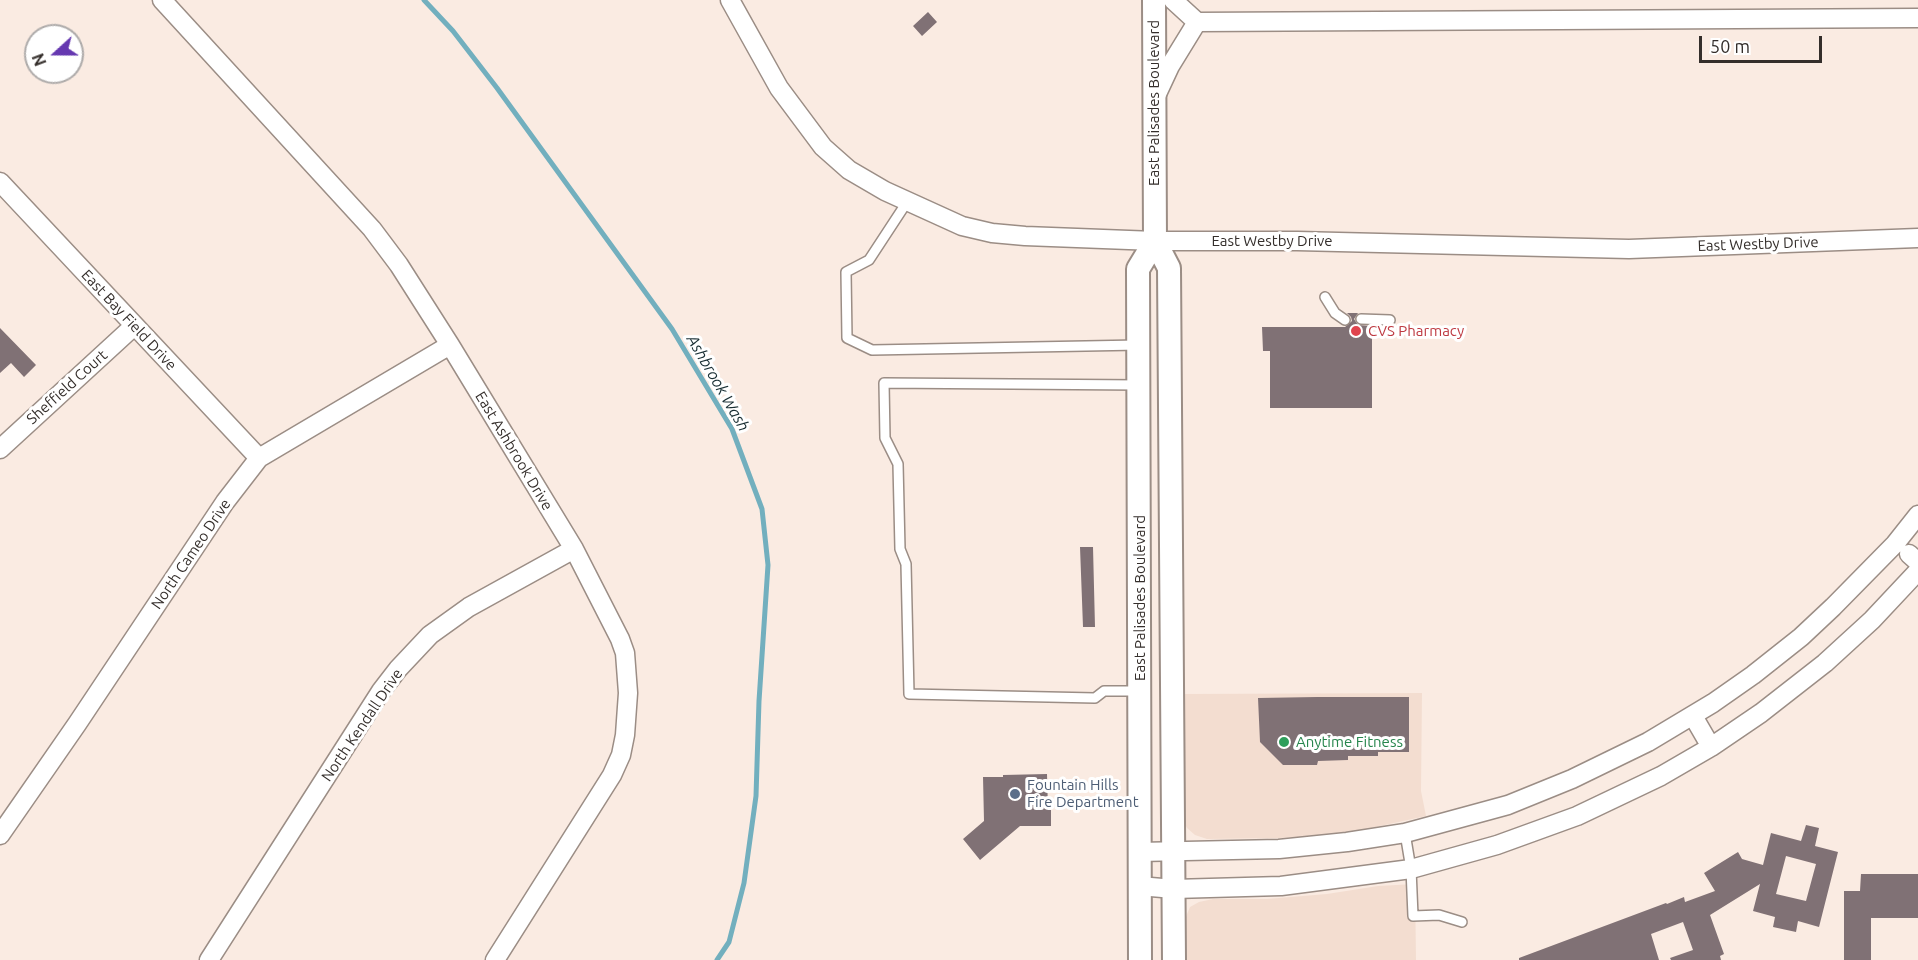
<!DOCTYPE html>
<html>
<head>
<meta charset="utf-8">
<style>
  body { margin:0 }
  #map { position:relative; width:1918px; height:960px; overflow:hidden; background:#faebe2; font-family:Ubuntu,sans-serif }
  canvas { display:block }
  .north { position:absolute; left:24px; top:24px; width:60px; height:60px; box-sizing:border-box; background:#fff; border:2px solid #aeabaa; border-radius:50%; rotate:249deg; font-size:16px; font-weight:700; line-height:24px; text-align:center; color:#342e2b }
  .north::after { content:''; display:block; margin:auto; width:21px; height:27px; background:#6538b0; clip-path:polygon(50% 0,100% 100%,50% 72%,0 100%) }
  .scale { position:absolute; left:1699px; top:36px; width:123px; height:27px; box-sizing:border-box; border:3px solid #342e2b; border-top:0; padding-left:8px; font-size:18px; line-height:21px; white-space:nowrap; color:#342e2b; -webkit-text-stroke:4px #fff; paint-order:stroke }
</style>
</head>
<body>
<div id="map">
<canvas width="1918" height="960"></canvas>
<div class="north">N</div>
<div class="scale">50 m</div>
</div>
<script>
const context = document.querySelector('canvas').getContext('2d');
context.lineJoin = 'round';
function paint(path, color) { context.fillStyle = color; context.fill(path, 'evenodd'); }
const toPath = rows => new Path2D(rows.map(r => 'M' + r).join(''));
function trace(path, color, width, dash) { context.strokeStyle = color; context.lineWidth = width; context.lineCap = dash ? 'butt' : 'round'; context.setLineDash(dash || []); context.stroke(path); }
function drawText(font, color, halo, rows, align = 'center') {
  context.font = font + ' Ubuntu,sans-serif'; context.lineWidth = 6; context.setLineDash([]); context.textBaseline = 'middle'; context.strokeStyle = halo; context.fillStyle = color; for (const [text, x, y, turn = 0] of rows) {
    context.save(); context.translate(x, y); context.rotate((+turn || 0) * Math.PI / 180); context.textAlign = isNaN(turn) ? turn : align; if (halo) context.strokeText(text, 0, 0); context.fillText(text, 0, 0); context.restore();
  }
}
paint(toPath([
  [1422,693,1421,791,1426,816,1339,835,1279,838,1207,839,1195,835,1187,828,1184,822,1184,694],
  [1415,884,1416,960,1185,960,1185,919,1190,907,1199,902,1213,899,1267,899,1327,894,1378,886]
]), '#f3ddd0');
trace(toPath([
  [424,0,453,31,497,88,672,329,732,429,762,509,768,565,759,701,756,796,744,883,729,942,717,960]
]), '#72afbe', 5);
paint(toPath([
  [928,12,937,22,922,36,913,26],
  [1347,313,1358,313,1354,319,1358,325,1372,326,1372,408,1270,408,1270,351,1263,351,1262,327,1345,327,1352,321,1351,317],
  [0,328,36,365,24,377,11,363,0,373],
  [1080,547,1093,547,1095,627,1083,627],
  [1317,697,1409,697,1409,752,1378,752,1378,756,1348,756,1348,760,1318,761,1317,765,1283,765,1260,742,1258,698],
  [1047,774,1048,810,1051,810,1051,826,1020,826,980,860,963,839,984,821,983,777,1003,777,1003,775],
  [1806,825,1819,828,1815,846,1838,852,1819,927,1798,921,1796,932,1773,927,1775,917,1753,911,1760,884,1710,915,1724,954,1720,956,1721,960,1671,960,1670,958,1693,950,1683,922,1651,934,1659,960,1519,960,1519,958,1666,903,1667,904,1684,897,1685,902,1715,891,1704,873,1738,852,1742,859,1763,865,1771,833,1801,841],
  [1786,856,1816,864,1806,901,1776,894],
  [1861,874,1918,874,1918,918,1871,918,1871,960,1844,960,1844,891,1860,891]
]), '#807175');
const service = toPath([
  [907,202,869,260,846,272,847,338,872,350,1139,345],
  [1325,297,1335,313,1345,320],
  [1361,319,1390,320],
  [1138,691,1104,691,1095,698,909,694,906,564,900,549,898,464,885,438,884,383,1139,385],
  [1405,833,1411,869,1413,916,1439,915,1462,922]
]);
const minor = toPath([
  [162,0,372,229,399,265,450,345,574,549,620,639,625,653,628,693,625,735,621,755,612,775,495,960],
  [730,0,779,88,823,147,849,170,885,191,962,226,992,233,1025,236,1155,241,1297,241,1629,249,1918,238],
  [1173,0,1197,22,1918,18],
  [1156,96,1170,66,1197,22],
  [0,182,259,458],
  [0,449,134,326],
  [1909,554,1918,562],
  [1693,716,1711,747],
  [0,835,77,724,225,502,259,458,450,345],
  [1139,852,1279,849,1347,842,1405,833,1508,805,1572,779,1648,742,1713,703,1753,675,1801,637,1833,607,1895,544,1918,515],
  [1139,886,1174,889,1281,886,1411,869,1497,845,1577,816,1661,776,1711,747,1761,713,1825,663,1872,620,1918,571],
  [209,960,381,691,398,669,430,635,469,607,574,549]
]);
const tertiary = toPath([
  [1154,0,1155,241,1169,268,1174,960],
  [1140,960,1138,269,1155,241]
]);
trace(service, '#9b8d85', 12);
trace(minor, '#9b8d85', 21);
trace(tertiary, '#9b8d85', 26);
trace(service, '#fff', 9);
trace(minor, '#fff', 18);
trace(tertiary, '#fff', 22);
for (const [x, y, r, color] of [
  [1356,331,6,"#e0444e"],
  [1284,742,6,"#2e9e5b"],
  [1015,794,6,"#5c6f8a"]
]) { const dot = new Path2D(); dot.arc(x, y, r, 0, 2 * Math.PI); context.fillStyle = color; context.fill(dot); trace(dot, '#fff', 2); }
drawText('15px', '#342e2b', '#fff', [
  ["East Palisades Boulevard",1154,103,-90],
  ["East Westby Drive",1272,241],
  ["East Westby Drive",1758,244,-2],
  ["East Bay Field Drive",129,320,47],
  ["Sheffield Court",67,387,-42],
  ["East Ashbrook Drive",514,451,59],
  ["North Cameo Drive",191,554,-56],
  ["East Palisades Boulevard",1140,598,-90],
  ["North Kendall Drive",362,725,-56]
]);
drawText('15px', '#be3a42', '#fff', [
  ["CVS Pharmacy",1368,331]
], 'left');
drawText('15px', '#27864d', '#fff', [
  ["Anytime Fitness",1296,742]
], 'left');
drawText('15px', '#4e5e75', '#fff', [
  ["Fountain Hills",1027,785],
  ["Fire Department",1027,802]
], 'left');
drawText('italic 16px', '#192e33', '#fff', [
  ["Ashbrook Wash",718,383,60]
]);
</script>
</body>
</html>
